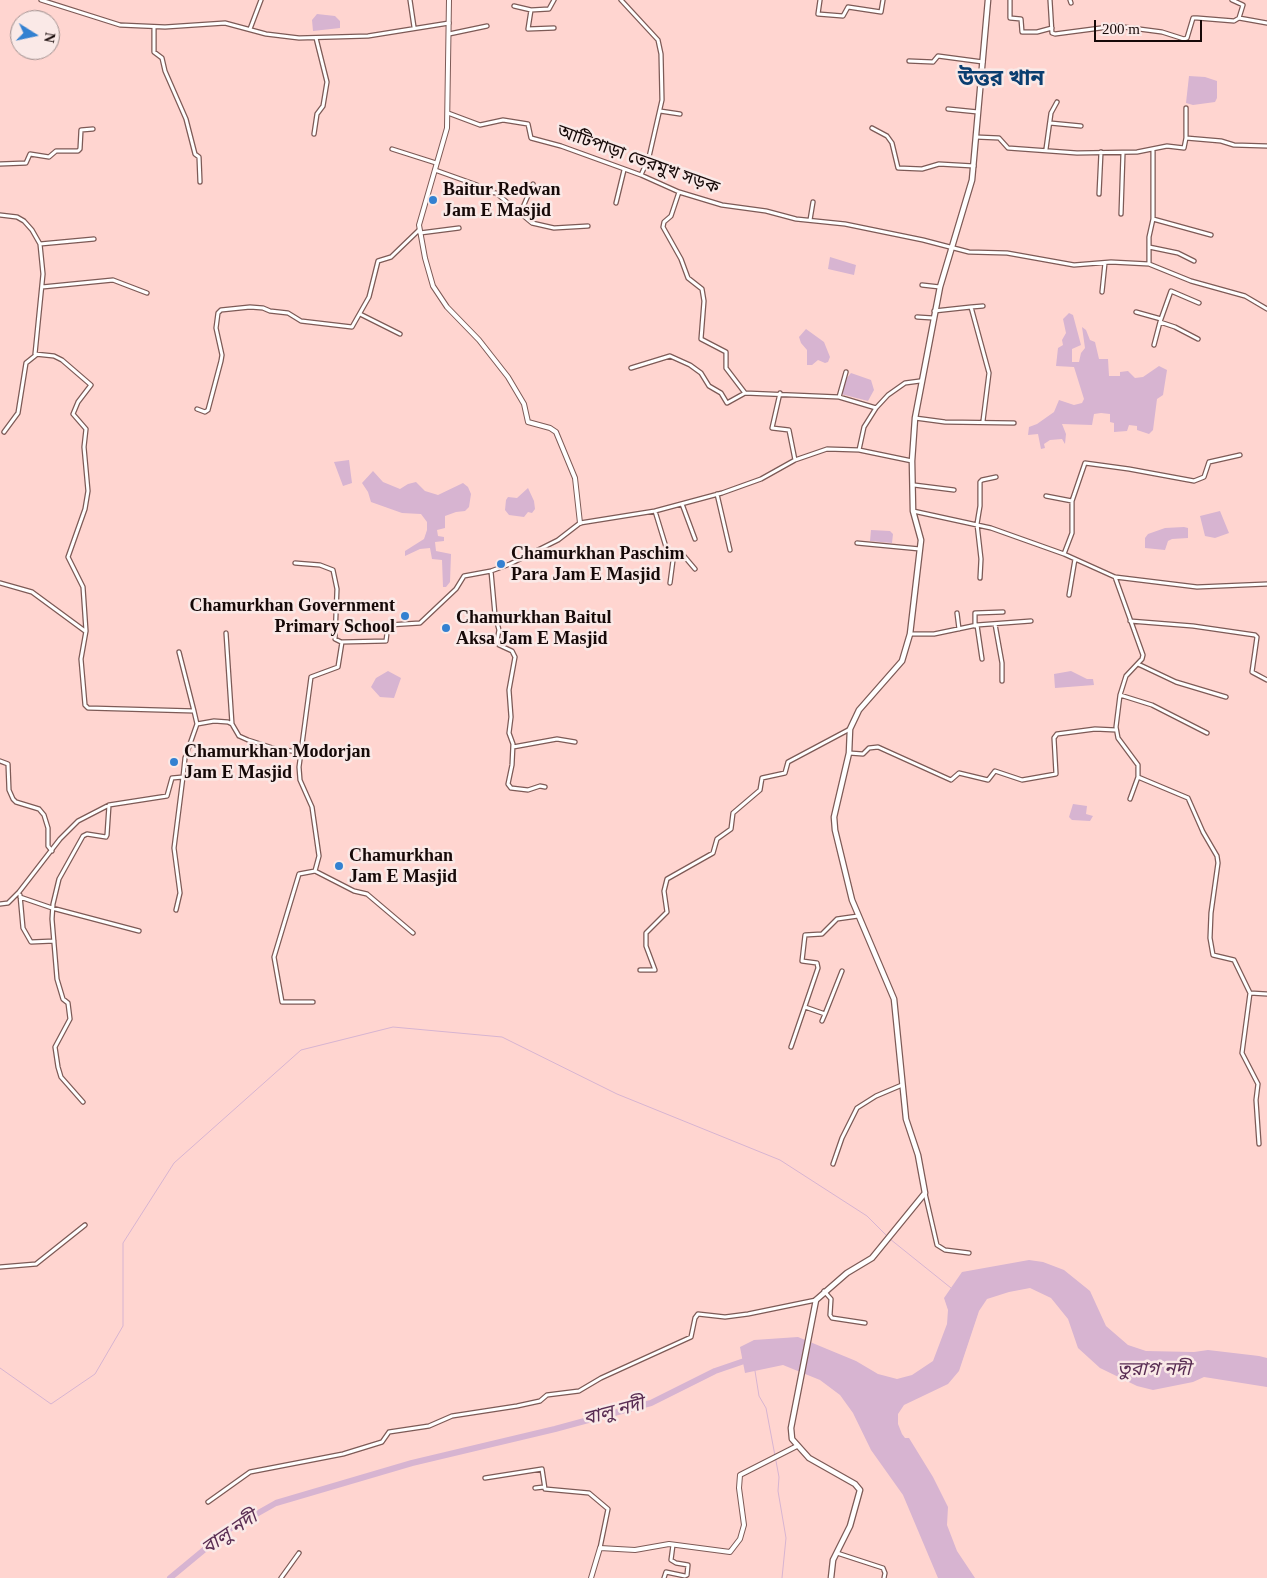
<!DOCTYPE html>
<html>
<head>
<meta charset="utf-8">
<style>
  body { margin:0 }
  #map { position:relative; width:1267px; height:1578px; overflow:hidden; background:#ffd5d0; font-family:"Times New Roman",serif }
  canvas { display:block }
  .north { position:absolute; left:10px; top:10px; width:50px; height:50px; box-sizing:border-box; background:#fae9e7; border:1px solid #9f8f8e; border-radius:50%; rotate:100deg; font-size:14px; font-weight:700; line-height:20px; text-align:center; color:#160908 }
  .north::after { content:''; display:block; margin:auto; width:18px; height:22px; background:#3381d1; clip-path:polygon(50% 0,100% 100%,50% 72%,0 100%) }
  .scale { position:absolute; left:1094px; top:20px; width:108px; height:22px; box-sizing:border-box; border:2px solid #160908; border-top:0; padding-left:6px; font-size:15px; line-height:18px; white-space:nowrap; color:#160908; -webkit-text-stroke:4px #fae9e7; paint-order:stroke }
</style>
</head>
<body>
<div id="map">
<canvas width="1267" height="1578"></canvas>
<div class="north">N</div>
<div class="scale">200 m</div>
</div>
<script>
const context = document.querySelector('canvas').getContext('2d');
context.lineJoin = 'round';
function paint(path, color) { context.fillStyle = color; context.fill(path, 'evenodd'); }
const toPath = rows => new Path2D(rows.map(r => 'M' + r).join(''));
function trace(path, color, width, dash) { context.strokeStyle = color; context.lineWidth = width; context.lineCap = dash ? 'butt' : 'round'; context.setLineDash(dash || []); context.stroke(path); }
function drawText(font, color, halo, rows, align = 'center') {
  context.font = font + ' "Times New Roman","Noto Sans Bengali",serif'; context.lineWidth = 5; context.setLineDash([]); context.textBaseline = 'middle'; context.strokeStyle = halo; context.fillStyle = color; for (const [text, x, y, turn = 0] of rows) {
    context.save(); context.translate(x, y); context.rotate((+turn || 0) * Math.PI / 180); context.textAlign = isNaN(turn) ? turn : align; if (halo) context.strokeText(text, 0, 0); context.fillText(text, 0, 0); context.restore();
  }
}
paint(toPath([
  [317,14,335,16,340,21,340,28,313,31,312,20],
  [1189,76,1205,77,1217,81,1217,98,1215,102,1193,105,1186,103],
  [830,257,856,265,854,275,828,269],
  [1069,313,1073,315,1081,345,1072,349,1072,362,1079,362,1081,353,1085,348,1082,327,1086,330,1090,340,1095,342,1099,359,1108,359,1109,376,1120,376,1120,372,1128,371,1135,378,1143,377,1159,366,1167,370,1163,395,1157,399,1153,430,1149,434,1137,430,1137,426,1129,425,1127,431,1114,432,1114,423,1110,422,1110,414,1101,413,1094,414,1092,425,1062,424,1066,434,1065,444,1062,439,1050,440,1044,444,1045,448,1041,449,1038,434,1028,435,1029,427,1037,424,1054,412,1059,400,1074,405,1082,403,1084,399,1074,367,1056,366,1058,348,1063,345,1062,340,1066,333,1063,319],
  [806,329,824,342,830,357,828,362,825,363,818,360,812,365,807,365,807,350,801,343,799,337],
  [851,373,871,380,874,390,868,401,841,394,846,379],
  [349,460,352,483,343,486,334,462],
  [373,471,383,482,400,489,408,484,416,482,425,491,438,495,463,483,468,487,471,494,469,507,465,511,456,512,445,516,445,528,437,530,438,536,444,537,444,541,435,542,436,551,451,554,450,582,446,587,443,587,442,560,432,559,430,548,420,549,405,556,405,551,424,539,427,530,427,522,421,514,402,513,371,502,368,492,362,483],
  [528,488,534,501,535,509,532,513,528,512,524,517,509,515,505,510,506,500,508,497,517,498],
  [1220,511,1229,533,1215,538,1205,536,1200,516],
  [1184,527,1188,528,1188,538,1172,539,1168,541,1165,550,1145,548,1145,538,1148,534,1165,528],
  [871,530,890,531,893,534,892,543,870,541],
  [388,671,401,678,394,698,380,697,371,687,376,678],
  [1071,671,1087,679,1093,679,1094,685,1055,688,1054,674],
  [1073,804,1087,806,1086,814,1093,816,1090,821,1072,820,1069,817],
  [1029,1260,1043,1262,1064,1270,1090,1291,1106,1326,1128,1345,1146,1351,1194,1352,1208,1350,1259,1356,1267,1358,1267,1387,1204,1377,1193,1382,1153,1390,1137,1386,1100,1368,1078,1348,1068,1319,1051,1298,1030,1288,1009,1292,987,1299,979,1311,959,1371,948,1384,904,1405,898,1414,898,1424,902,1434,905,1438,909,1438,933,1477,948,1507,947,1525,957,1551,975,1578,938,1578,903,1495,871,1450,853,1413,840,1395,820,1380,783,1365,745,1373,740,1347,754,1340,798,1337,856,1361,878,1374,897,1379,912,1375,933,1361,947,1324,948,1310,944,1298,962,1272]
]), '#d7b4d1');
trace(toPath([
  [890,1239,951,1288],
  [0,1368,51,1404,95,1374,123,1326,123,1243,174,1163,301,1050,393,1027,502,1037,617,1094,780,1160,867,1216,887,1236],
  [755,1371,759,1396,766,1408,779,1477,778,1491,786,1538,782,1578]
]), '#d7b4d1', 1);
trace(toPath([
  [170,1578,228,1530,276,1503,412,1463,555,1429,651,1403,715,1371,750,1359]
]), '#d7b4d1', 6);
const minor = toPath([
  [41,0,120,25,165,27,225,23,266,34,299,38,368,36,449,23],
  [410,0,414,27],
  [621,0,658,40,661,54,662,100,649,157,641,175],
  [820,0,818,14,843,16,848,7,881,12,883,0],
  [1010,0,1010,18,1021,19,1022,32,1037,32,1052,28],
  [1050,0,1052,33,1055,34,1116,26,1162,32,1184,39,1187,38,1193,18,1197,18,1234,21,1239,18,1267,23],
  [1070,0,1071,3],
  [1232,0,1243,5,1239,18],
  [514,6,531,10,549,9,554,0],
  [531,10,528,29,554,28],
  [154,27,154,52,162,58,165,71,186,119,195,154,199,157,200,182],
  [250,29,261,0],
  [449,34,487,26],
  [909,61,933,62,938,56,983,62],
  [1186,108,1186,138],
  [948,109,978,112],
  [660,111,680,114],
  [448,113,480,125,503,120,528,124,531,138,561,146,641,175,679,192,722,205,766,211,796,219,845,224,923,240,969,252,1007,253,1074,265,1111,262,1149,264,1191,281,1245,296,1267,309],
  [1050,123,1081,126],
  [872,128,887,136,892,143,898,168,922,169,939,164,974,166],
  [314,134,317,114,323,106,327,82,316,38],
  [976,137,999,138,1008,148,1077,153,1137,152,1167,146,1184,148,1186,138,1221,141,1234,145,1267,146],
  [392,149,436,163],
  [1046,149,1051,113,1057,102],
  [0,164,26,163,30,154,49,157,56,151,78,151,80,149,81,130,93,129],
  [435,170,477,185,480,191,496,193,532,223,554,228,588,226],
  [679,192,671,216,664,222,663,227,681,259,688,278,702,289,704,301,701,339,726,352,726,368,745,393,839,397,876,408,888,395,905,383,920,381],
  [1099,194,1101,152],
  [616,203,624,170],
  [520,214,533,184],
  [1121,214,1123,153],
  [0,215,17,217,24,221,32,230,40,244,43,274,35,354,54,356,62,360,91,385,78,402,73,414,86,429,84,447,88,491,85,509,68,557,83,587,86,631,81,659,85,705,88,708,194,711,197,724,214,721,228,722,232,724,239,736,248,740,276,749,322,755],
  [1153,219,1211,235],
  [810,220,813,202],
  [420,233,459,228],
  [40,244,94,239],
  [1149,247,1178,253,1194,261],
  [1149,264,1149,237,1153,219,1153,149],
  [922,285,940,287],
  [42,287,113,280,147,293],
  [1102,292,1105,263],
  [971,307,983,306],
  [934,311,971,307,989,373,983,421],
  [1136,312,1161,319,1171,291,1199,303],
  [360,314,400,334],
  [917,317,933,318],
  [1161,319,1160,322,1175,327,1198,339],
  [1154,345,1160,322],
  [631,368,670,356,690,365,701,373,709,386,721,393,727,403,745,393],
  [780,393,772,428,789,430,795,460],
  [839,397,846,372],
  [197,409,205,412,208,410,221,361,222,355,216,328,218,313,221,310,250,307,263,308,270,311,288,313,301,321,352,327,369,297,378,261,391,257,419,230],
  [915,418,945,422,1014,423],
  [4,432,18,413,26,363,36,355],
  [859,450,864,427,876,408],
  [914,485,954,490],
  [717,494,730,550],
  [1046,496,1072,501],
  [682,504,695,539],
  [655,511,666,547,669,551,684,556,695,569],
  [913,511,991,528,1064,554,1115,577,1197,587,1267,584],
  [857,543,920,549],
  [1064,554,1072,533,1072,501,1085,463,1129,469,1194,481,1204,477,1209,462,1240,455],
  [295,563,320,565,333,570,337,589,335,639,341,642],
  [491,571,495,615,499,630,497,641,499,645,512,651,515,657,509,690,511,717,509,733,513,744,512,765,508,784,511,788,528,790,540,786,545,787],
  [1115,577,1143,655,1142,659,1126,676,1120,695,1116,727,1118,738,1138,765,1138,777,1188,798,1203,832,1217,856,1218,863,1211,913,1210,938,1213,955,1234,960,1250,993,1267,994],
  [980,578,981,559,977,524,980,506,980,482,982,480,996,477],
  [0,583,32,592,85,631],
  [670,583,674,553],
  [1069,595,1075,559],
  [957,613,959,629],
  [1130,621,1193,626,1255,635,1257,637,1252,672,1267,680],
  [995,624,1002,663,1002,681],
  [977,625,982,659],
  [975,626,975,613,1003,612],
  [226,633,232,724],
  [910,634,934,634,977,625,1031,621],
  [179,652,194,711],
  [1138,664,1176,682,1226,697],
  [1120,695,1152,705,1207,733],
  [513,747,557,739,575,742],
  [849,753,863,754,869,748,878,747,951,780,959,773,988,780,995,771,1022,780,1056,774,1054,738,1057,734,1095,729,1116,730],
  [0,761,8,764,9,790,13,799,16,802,39,809,44,815,48,828,48,846,52,851],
  [1130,799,1138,777],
  [315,871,354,891,367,894,413,933],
  [20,895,23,928,31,942,54,941],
  [20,897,52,908,139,931],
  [0,904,8,903,19,892,60,839,78,821,109,805,167,796,172,778,183,777,185,758,197,724],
  [176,910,180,893,174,848,183,777],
  [640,970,655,970,646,946,646,933,667,912,664,891,667,879,713,853,717,839,731,829,733,813,760,790,762,778,785,773,788,762,850,729],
  [1250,993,1242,1053,1258,1084,1256,1100,1259,1144],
  [313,1002,282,1002,274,957,299,874,315,871,319,856,312,807,300,780,299,767,311,677,338,667,342,642,386,641,388,625,420,623,456,589,464,576,491,571,510,564,558,540,580,523,655,511,722,493,761,479,795,460,827,449,859,450,912,461],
  [805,1007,825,1014,822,1021],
  [825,1014,842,971],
  [791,1047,818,968,817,963,802,961,805,935,822,934,837,919,858,916],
  [83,1102,61,1077,58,1067,55,1047,70,1019,68,1003,63,999,57,979,52,919,53,904,59,879,83,836,87,834,106,837,107,835,109,805],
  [833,1164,842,1138,857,1108,876,1096,902,1085],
  [925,1193,937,1245,945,1250,969,1253],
  [0,1267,36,1264,85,1225],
  [824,1291,831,1299,830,1315,832,1318,865,1323],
  [485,1478,542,1469,545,1489,589,1493,608,1509,600,1548],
  [535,1488,544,1487],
  [208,1502,250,1472,343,1454,382,1442,389,1432,429,1426,452,1416,517,1406,540,1401,547,1395,579,1391,601,1378,691,1337,695,1318,698,1314,725,1317,748,1314,816,1300],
  [837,1553,883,1568,885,1573,884,1578],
  [281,1578,299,1553],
  [664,1578,666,1572,685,1576,687,1575,688,1565,676,1563,671,1560,673,1545]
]);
const tertiary = toPath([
  [449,0,447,128,419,225,425,258,433,286,447,307,479,340,508,377,524,404,528,422,550,428,556,432,575,478,580,523],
  [591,1578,600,1548,635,1550,669,1544,730,1552,740,1539,744,1525,739,1488,740,1475,797,1446]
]);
const secondary = toPath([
  [831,1578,833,1560,850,1526,860,1490,855,1484,809,1458,792,1439,791,1428,816,1300,847,1273,872,1258,925,1193,918,1155,906,1119,894,999,852,900,835,830,834,817,849,753,850,729,859,710,902,661,910,634,921,540,913,511,912,461,915,418,940,287,972,180,988,0]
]);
trace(minor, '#7d5a56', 5.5);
trace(tertiary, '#7d5a56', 6);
trace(secondary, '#7d5a56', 7);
trace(minor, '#fff', 3);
trace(tertiary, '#fff', 4);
trace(secondary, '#fff', 4.5);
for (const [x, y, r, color] of [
  [433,200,5,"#3381d1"],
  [501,564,5,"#3381d1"],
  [405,616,5,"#3381d1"],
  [446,628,5,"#3381d1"],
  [174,762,5,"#3381d1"],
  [339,866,5,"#3381d1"]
]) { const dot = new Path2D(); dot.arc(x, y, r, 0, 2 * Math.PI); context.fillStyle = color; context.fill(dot); trace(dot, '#fae9e7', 2); }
drawText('18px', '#160908', '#fae9e7', [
  ["আটিপাড়া তেরমুখ সড়ক",638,160,20]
]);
drawText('bold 18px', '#160908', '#fae9e7', [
  ["Baitur Redwan",443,190],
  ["Jam E Masjid",443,211],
  ["Chamurkhan Paschim",511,554],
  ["Para Jam E Masjid",511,575],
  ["Chamurkhan Government",395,606,"right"],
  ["Primary School",395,627,"right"],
  ["Chamurkhan Baitul",456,618],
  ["Aksa Jam E Masjid",456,639],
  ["Chamurkhan Modorjan",184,752],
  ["Jam E Masjid",184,773],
  ["Chamurkhan",349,856],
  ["Jam E Masjid",349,877]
], 'left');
drawText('italic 19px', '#592d53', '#fae9e7', [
  ["তুরাগ নদী",1154,1370],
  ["বালু নদী",614,1412,-15],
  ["বালু নদী",230,1533,-34]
]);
drawText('bold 22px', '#0a3e70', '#fae9e7', [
  ["উত্তর খান",1001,79]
]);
</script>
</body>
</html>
